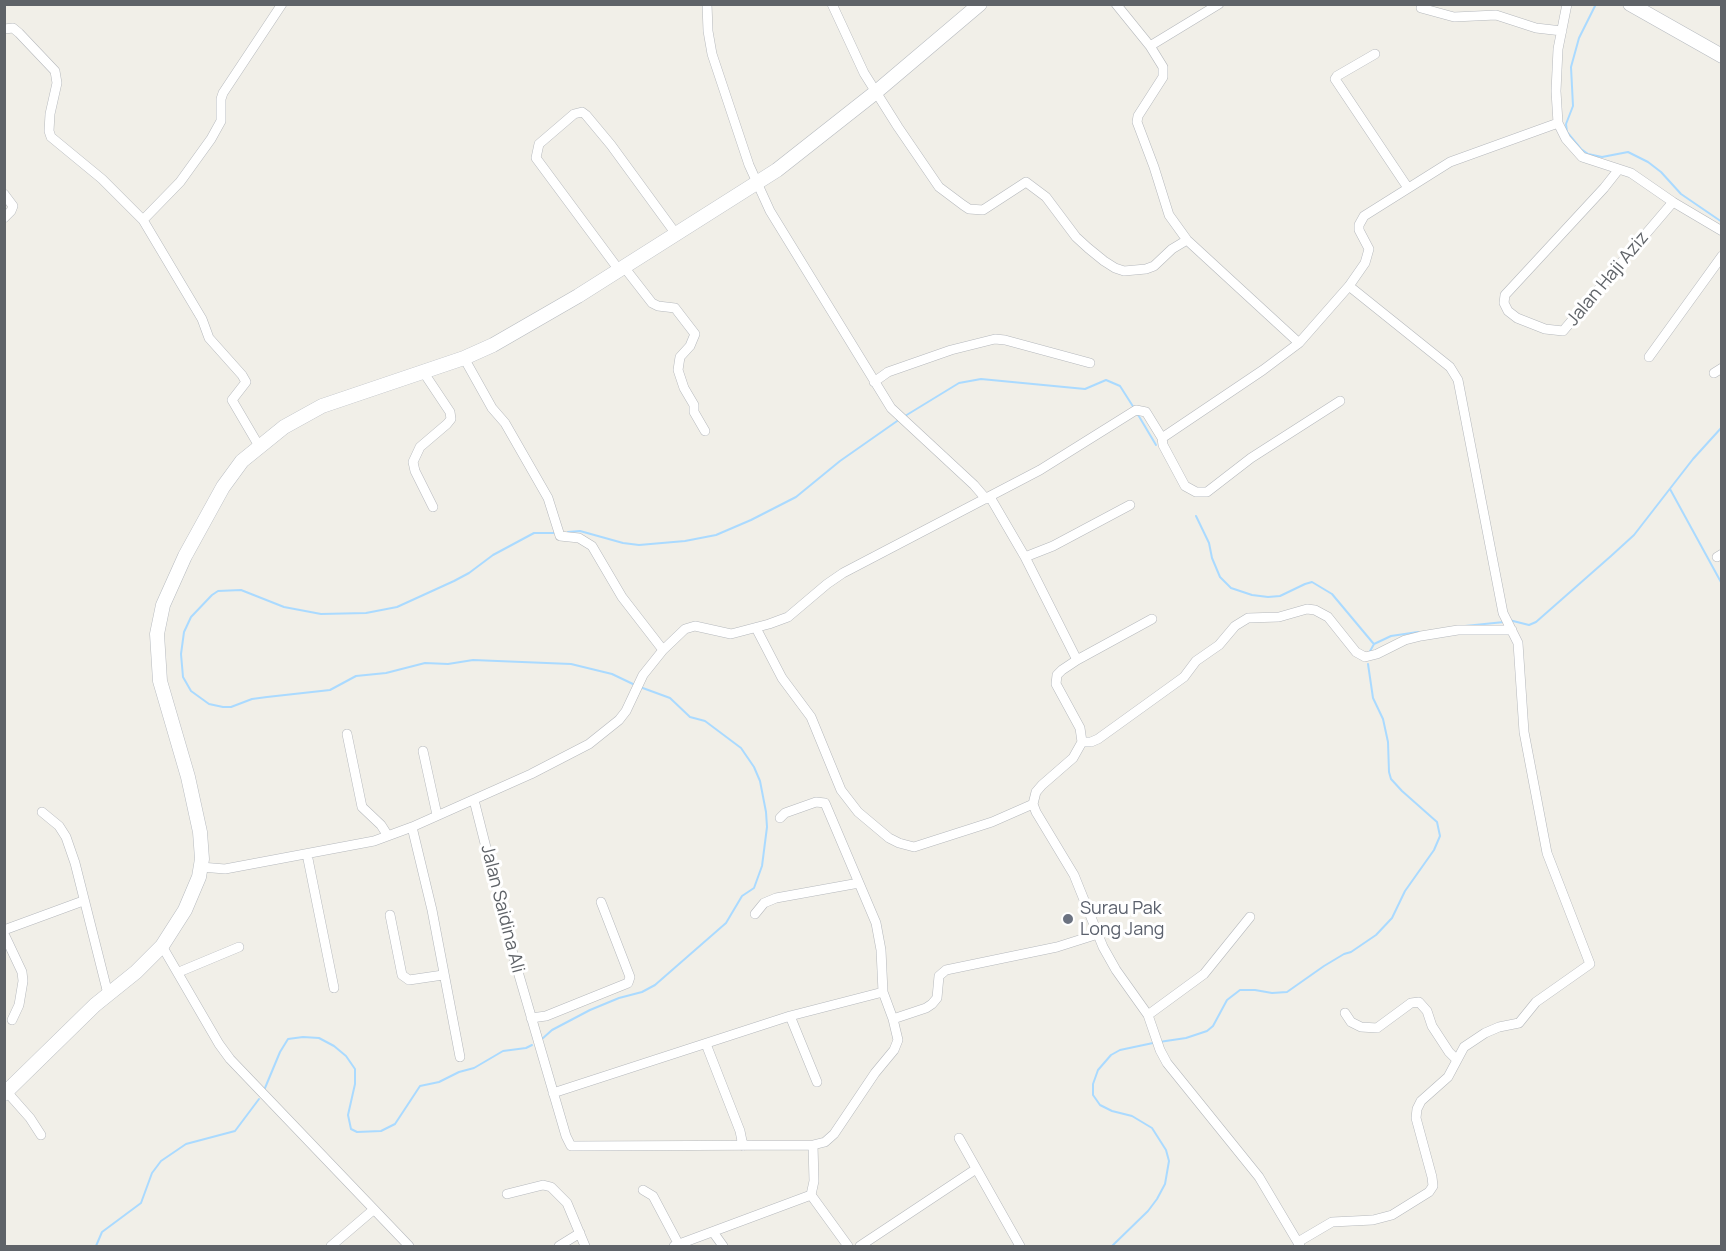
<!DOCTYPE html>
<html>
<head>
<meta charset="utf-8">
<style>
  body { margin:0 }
  #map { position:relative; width:1726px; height:1251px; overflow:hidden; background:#f1efe8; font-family:Manrope,sans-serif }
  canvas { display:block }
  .frame { position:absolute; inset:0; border:6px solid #5f6368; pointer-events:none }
</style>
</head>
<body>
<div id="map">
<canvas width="1726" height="1251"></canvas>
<div class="frame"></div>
</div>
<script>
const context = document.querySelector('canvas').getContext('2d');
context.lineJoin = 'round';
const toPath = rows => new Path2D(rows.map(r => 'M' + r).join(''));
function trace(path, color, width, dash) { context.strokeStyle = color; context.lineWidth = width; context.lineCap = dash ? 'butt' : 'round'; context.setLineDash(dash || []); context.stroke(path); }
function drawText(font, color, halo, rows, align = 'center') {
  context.font = font + ' Manrope,sans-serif'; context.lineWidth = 6; context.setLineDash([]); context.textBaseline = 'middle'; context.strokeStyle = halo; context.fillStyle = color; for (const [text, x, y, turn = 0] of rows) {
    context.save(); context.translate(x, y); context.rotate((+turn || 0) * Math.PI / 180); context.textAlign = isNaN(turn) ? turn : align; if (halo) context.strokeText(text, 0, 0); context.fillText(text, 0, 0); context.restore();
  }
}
trace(toPath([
  [1596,4,1579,38,1571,67,1573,106,1566,124,1567,132,1581,149,1588,154,1602,157,1628,152,1648,162,1661,172,1681,194,1722,222],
  [1137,413,1156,445],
  [905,416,959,383,981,379,1085,389,1106,380,1120,386,1134,408],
  [1670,489,1722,584],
  [1196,516,1209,543,1212,558,1220,577,1231,588,1252,595,1268,597,1280,596,1305,584,1312,582,1332,594,1373,643],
  [568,532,580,531,623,543,639,545,685,541,716,535,751,520,796,497,840,461,900,419],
  [554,533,534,533,493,555,469,573,454,581,397,607,366,613,321,614,284,607,241,590,218,591,212,595,191,617,184,632,181,654,183,677,191,691,209,704,223,707,231,707,252,699,267,697,330,690,356,676,386,673,425,663,448,664,473,660,571,664,612,674,635,685],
  [1509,620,1529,625,1536,622,1611,556,1634,535,1693,459,1722,427],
  [1465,626,1504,622],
  [1369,653,1374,644,1391,636,1418,632],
  [542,1039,552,1030,590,1010,619,998,642,992,655,985,726,923,742,896,754,888,762,866,767,827,766,812,760,781,754,767,741,748,705,721,690,717,670,698,640,687],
  [1159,1042,1186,1038,1207,1031,1213,1026,1227,1000,1240,990,1255,990,1272,993,1287,992,1324,966,1344,954,1351,952,1376,935,1392,918,1405,891,1434,850,1440,836,1437,822,1402,791,1391,779,1389,772,1388,742,1383,719,1373,698,1368,664],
  [265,1088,280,1052,288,1039,303,1037,319,1038,334,1046,346,1056,355,1069,355,1084,348,1115,351,1129,357,1132,381,1131,395,1124,420,1086,439,1082,459,1072,474,1068,503,1051,526,1048,532,1045],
  [96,1246,102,1232,141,1203,152,1173,161,1161,186,1144,235,1131,259,1099],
  [1112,1246,1148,1211,1157,1199,1165,1184,1169,1161,1166,1150,1152,1128,1132,1116,1112,1111,1100,1105,1093,1095,1093,1084,1098,1070,1111,1055,1120,1050,1153,1043]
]), '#aadaff', 2);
const street = toPath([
  [707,4,708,31,712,54,749,165,770,211,891,408,974,485,986,499],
  [832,4,864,73,898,127,939,187,963,205,969,209,983,210,1026,182,1046,197,1076,237,1088,248,1104,261,1115,268,1124,271,1146,269,1154,266,1172,249,1187,240],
  [1116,4,1150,46,1163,67,1163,77,1138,116,1137,122,1154,167,1169,215,1187,240,1299,343],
  [1567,4,1558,49,1556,91,1558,123,1566,139,1582,157,1631,173,1673,202,1722,231],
  [1421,8,1454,17,1496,15,1536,28,1562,31],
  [4,29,13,28,19,33,55,71,57,83,50,114,49,131,51,137,102,179,143,220,202,319,209,338,242,375,246,382,232,400,259,446],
  [1150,46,1219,4],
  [1375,54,1337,76,1335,79,1408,188],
  [1619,169,1604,188,1505,295,1504,303,1508,311,1517,318,1545,329,1563,331,1673,202],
  [4,194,13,206,11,211,4,218],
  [143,220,180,182,211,139,221,121,221,99,223,93,282,4],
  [624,267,652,303,658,306,675,308,695,334,690,346,680,357,678,370,684,388,694,405,694,412,705,431],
  [619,270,536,158,539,144,574,114,582,112,586,115,611,145,676,234],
  [1649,357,1722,256],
  [464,358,492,408,505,423,548,498,560,536,579,538,592,546,622,597,663,650],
  [424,373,450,412,451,419,447,424,420,447,413,462,415,471,433,507],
  [1714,373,1722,368],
  [874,382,888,372,951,350,995,339,1005,340,1090,363],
  [1162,438,1163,445,1185,486,1196,492,1207,492,1251,458,1340,401],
  [990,497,1025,557,1077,660,1062,670,1057,675,1056,684,1080,728,1082,742,1073,758,1042,785,1036,792,1033,804,1036,812,1074,875,1103,947,1116,970,1148,1015,1160,1050,1167,1063,1259,1177,1300,1246],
  [1025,557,1053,546,1130,505],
  [1717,557,1722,554],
  [756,628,782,678,811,717,841,790,858,812,889,838,899,843,914,847,992,822,1033,804],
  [1077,660,1152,619],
  [347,734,362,807,381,825,388,836],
  [1082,742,1091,742,1098,739,1184,677,1196,661,1219,645,1235,626,1248,618,1279,617,1307,609,1315,610,1328,617,1356,652,1365,657,1377,654,1405,640,1421,636,1458,630,1512,630],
  [423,751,437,815],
  [474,800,514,958,566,1136,571,1146,813,1145,825,1142,834,1134,875,1073,894,1050,898,1040,893,1019],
  [42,812,59,826,66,837,75,863,108,994],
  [780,818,785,813,816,802,825,803,859,883],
  [412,827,432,910,460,1057],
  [307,854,334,988],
  [201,867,225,869,374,841,412,827,531,774,589,744,619,720,626,711,643,675,663,650,685,629,695,626,731,634,769,624,788,617,827,584,843,573,1040,470,1136,410,1146,412,1162,438,1263,370,1299,343,1349,286,1365,263,1369,249,1359,230,1359,225,1364,216,1450,162,1558,123],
  [755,914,764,903,776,898,859,883,876,923,881,950,883,992,893,1019,926,1008,932,1004,937,998,939,976,946,970,1057,947,1098,934],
  [390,915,402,975,409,980,443,975],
  [4,930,83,901],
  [4,934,22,972,23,981,19,1005,12,1020],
  [162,946,219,1044,230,1059,409,1246],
  [179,972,239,947],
  [1345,1013,1351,1022,1361,1027,1377,1028,1411,1003,1419,1002,1427,1011,1432,1026,1449,1052,1457,1060],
  [1148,1015,1204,974,1250,917],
  [790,1016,817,1082],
  [531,1018,546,1016,628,983,630,977,601,902],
  [706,1044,740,1131,743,1146],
  [7,1092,30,1118,41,1135],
  [553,1093,790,1016,883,992],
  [959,1138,1020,1246],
  [643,1190,653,1196,679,1245],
  [507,1194,543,1185,551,1187,567,1203,585,1246],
  [811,1195,848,1246],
  [713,1232,723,1246],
  [1298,1242,1332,1222,1373,1220,1392,1215,1429,1192,1433,1186,1432,1177,1416,1118,1417,1109,1421,1101,1448,1077,1464,1047,1485,1033,1499,1027,1519,1023,1536,1002,1590,964,1547,853,1524,732,1518,643,1503,613,1458,380,1450,367,1349,286],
  [331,1246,372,1211],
  [559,1246,580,1233],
  [674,1246,811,1195,814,1181,813,1145],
  [860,1246,976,1169]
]);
const secondary = toPath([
  [1630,4,1722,56],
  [4,1094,95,1005,136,972,162,946,185,910,199,877,202,859,200,832,188,777,160,681,157,634,163,605,185,556,223,487,242,461,284,427,322,406,464,358,493,345,578,296,777,170,876,92,980,4]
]);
trace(street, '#b5b8bc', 10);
trace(secondary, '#b6babf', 15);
trace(street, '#fff', 9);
trace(secondary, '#fff', 14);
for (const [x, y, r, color] of [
  [1068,919,6,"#6b7280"]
]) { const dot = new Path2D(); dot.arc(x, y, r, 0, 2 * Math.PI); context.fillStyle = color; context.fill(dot); trace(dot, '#fff', 2); }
drawText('18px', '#5f6368', '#fff', [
  ["Jalan Haji Aziz",1608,279,-50],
  ["Jalan Saidina Ali",502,909,76]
]);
drawText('18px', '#5b616d', '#fff', [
  ["Surau Pak",1080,909],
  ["Long Jang",1080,930]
], 'left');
</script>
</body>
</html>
